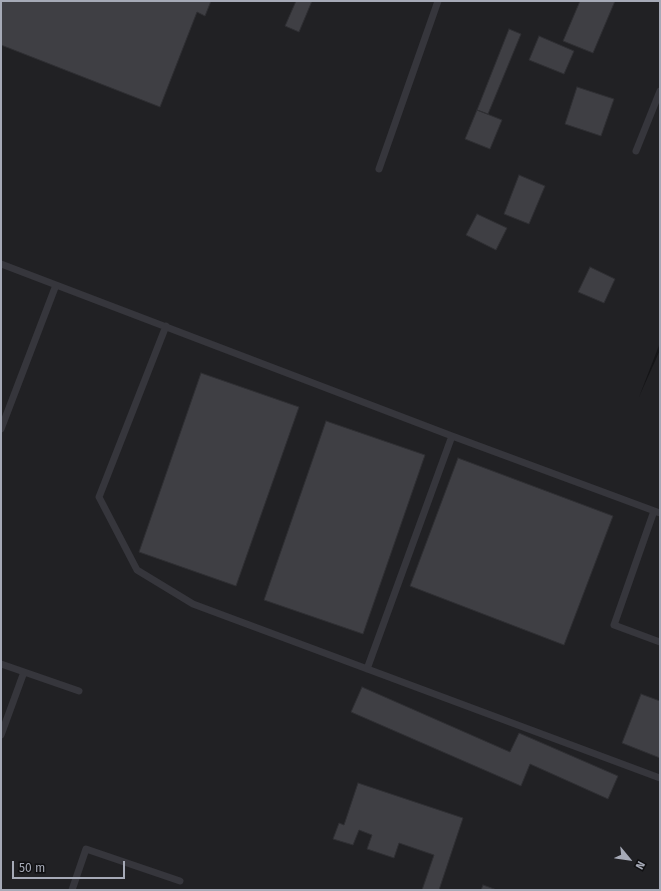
<!DOCTYPE html>
<html>
<head>
<meta charset="utf-8">
<style>
  body { margin:0 }
  #map { position:relative; width:661px; height:891px; overflow:hidden; background:#151517; font-family:"Fira Sans",sans-serif }
  canvas { display:block }
  .frame { position:absolute; inset:0; border:2px solid #a6aab7; pointer-events:none }
  .north { position:absolute; left:609px; top:839px; width:40px; height:40px; -webkit-text-stroke:3px #101012; paint-order:stroke; rotate:119deg; font-size:11px; font-weight:700; line-height:16px; text-align:center; color:#a6aab7 }
  .north::after { content:''; display:block; margin:auto; width:14px; height:18px; background:#a6aab7; clip-path:polygon(50% 0,100% 100%,50% 72%,0 100%) }
  .scale { position:absolute; left:12px; top:861px; width:113px; height:18px; box-sizing:border-box; border:2px solid #a6aab7; border-top:0; padding-left:5px; font-size:12px; line-height:14px; white-space:nowrap; color:#a6aab7; -webkit-text-stroke:3px #101012; paint-order:stroke }
</style>
</head>
<body>
<div id="map">
<canvas width="661" height="891"></canvas>
<div class="frame"></div>
<div class="north">N</div>
<div class="scale">50 m</div>
</div>
<script>
const context = document.querySelector('canvas').getContext('2d');
context.lineJoin = 'round';
function paint(path, color) { context.fillStyle = color; context.fill(path, 'evenodd'); }
const toPath = rows => new Path2D(rows.map(r => 'M' + r).join(''));
function trace(path, color, width, dash) { context.strokeStyle = color; context.lineWidth = width; context.lineCap = dash ? 'butt' : 'round'; context.setLineDash(dash || []); context.stroke(path); }
paint(toPath([
  [1,1,660,1,660,343,639,397,660,350,660,890,1,890]
]), '#212124');
const building = toPath([
  [1,1,211,1,205,16,197,12,160,107,1,45,1,1],
  [296,1,312,1,299,32,285,26,296,1],
  [580,1,615,1,593,53,563,41,580,1],
  [509,29,521,34,488,114,477,110,509,29],
  [539,36,574,51,564,74,529,60,539,36],
  [577,87,614,99,601,136,565,124,577,87],
  [477,110,502,120,490,149,465,139,477,110],
  [519,175,545,186,529,224,504,214,519,175],
  [477,214,507,228,496,250,466,235,477,214],
  [590,267,615,279,604,303,578,292,590,267],
  [201,373,299,407,236,586,139,552,201,373],
  [326,421,425,455,363,634,264,600,326,421],
  [458,458,613,516,564,645,410,586,458,458],
  [362,687,510,752,519,733,618,776,608,799,530,764,521,786,351,712,362,687],
  [641,694,660,701,660,758,622,743,641,694],
  [358,783,463,818,439,890,422,890,434,855,399,843,394,858,367,849,372,835,359,830,353,845,333,839,339,823,344,825,358,783],
  [483,885,497,890,481,890,483,885]
]);
paint(building, '#3f3f44');
trace(building, '#2f2f33', 1);
trace(toPath([
  [636,151,660,91],
  [379,169,438,1],
  [1,264,452,436,660,513],
  [166,326,99,497,137,570,193,604,660,778],
  [1,429,56,285],
  [654,511,614,625,660,642],
  [1,664,79,691],
  [367,669,452,436],
  [1,735,24,672],
  [72,890,86,849,180,881]
]), '#36363c', 7);
</script>
</body>
</html>
